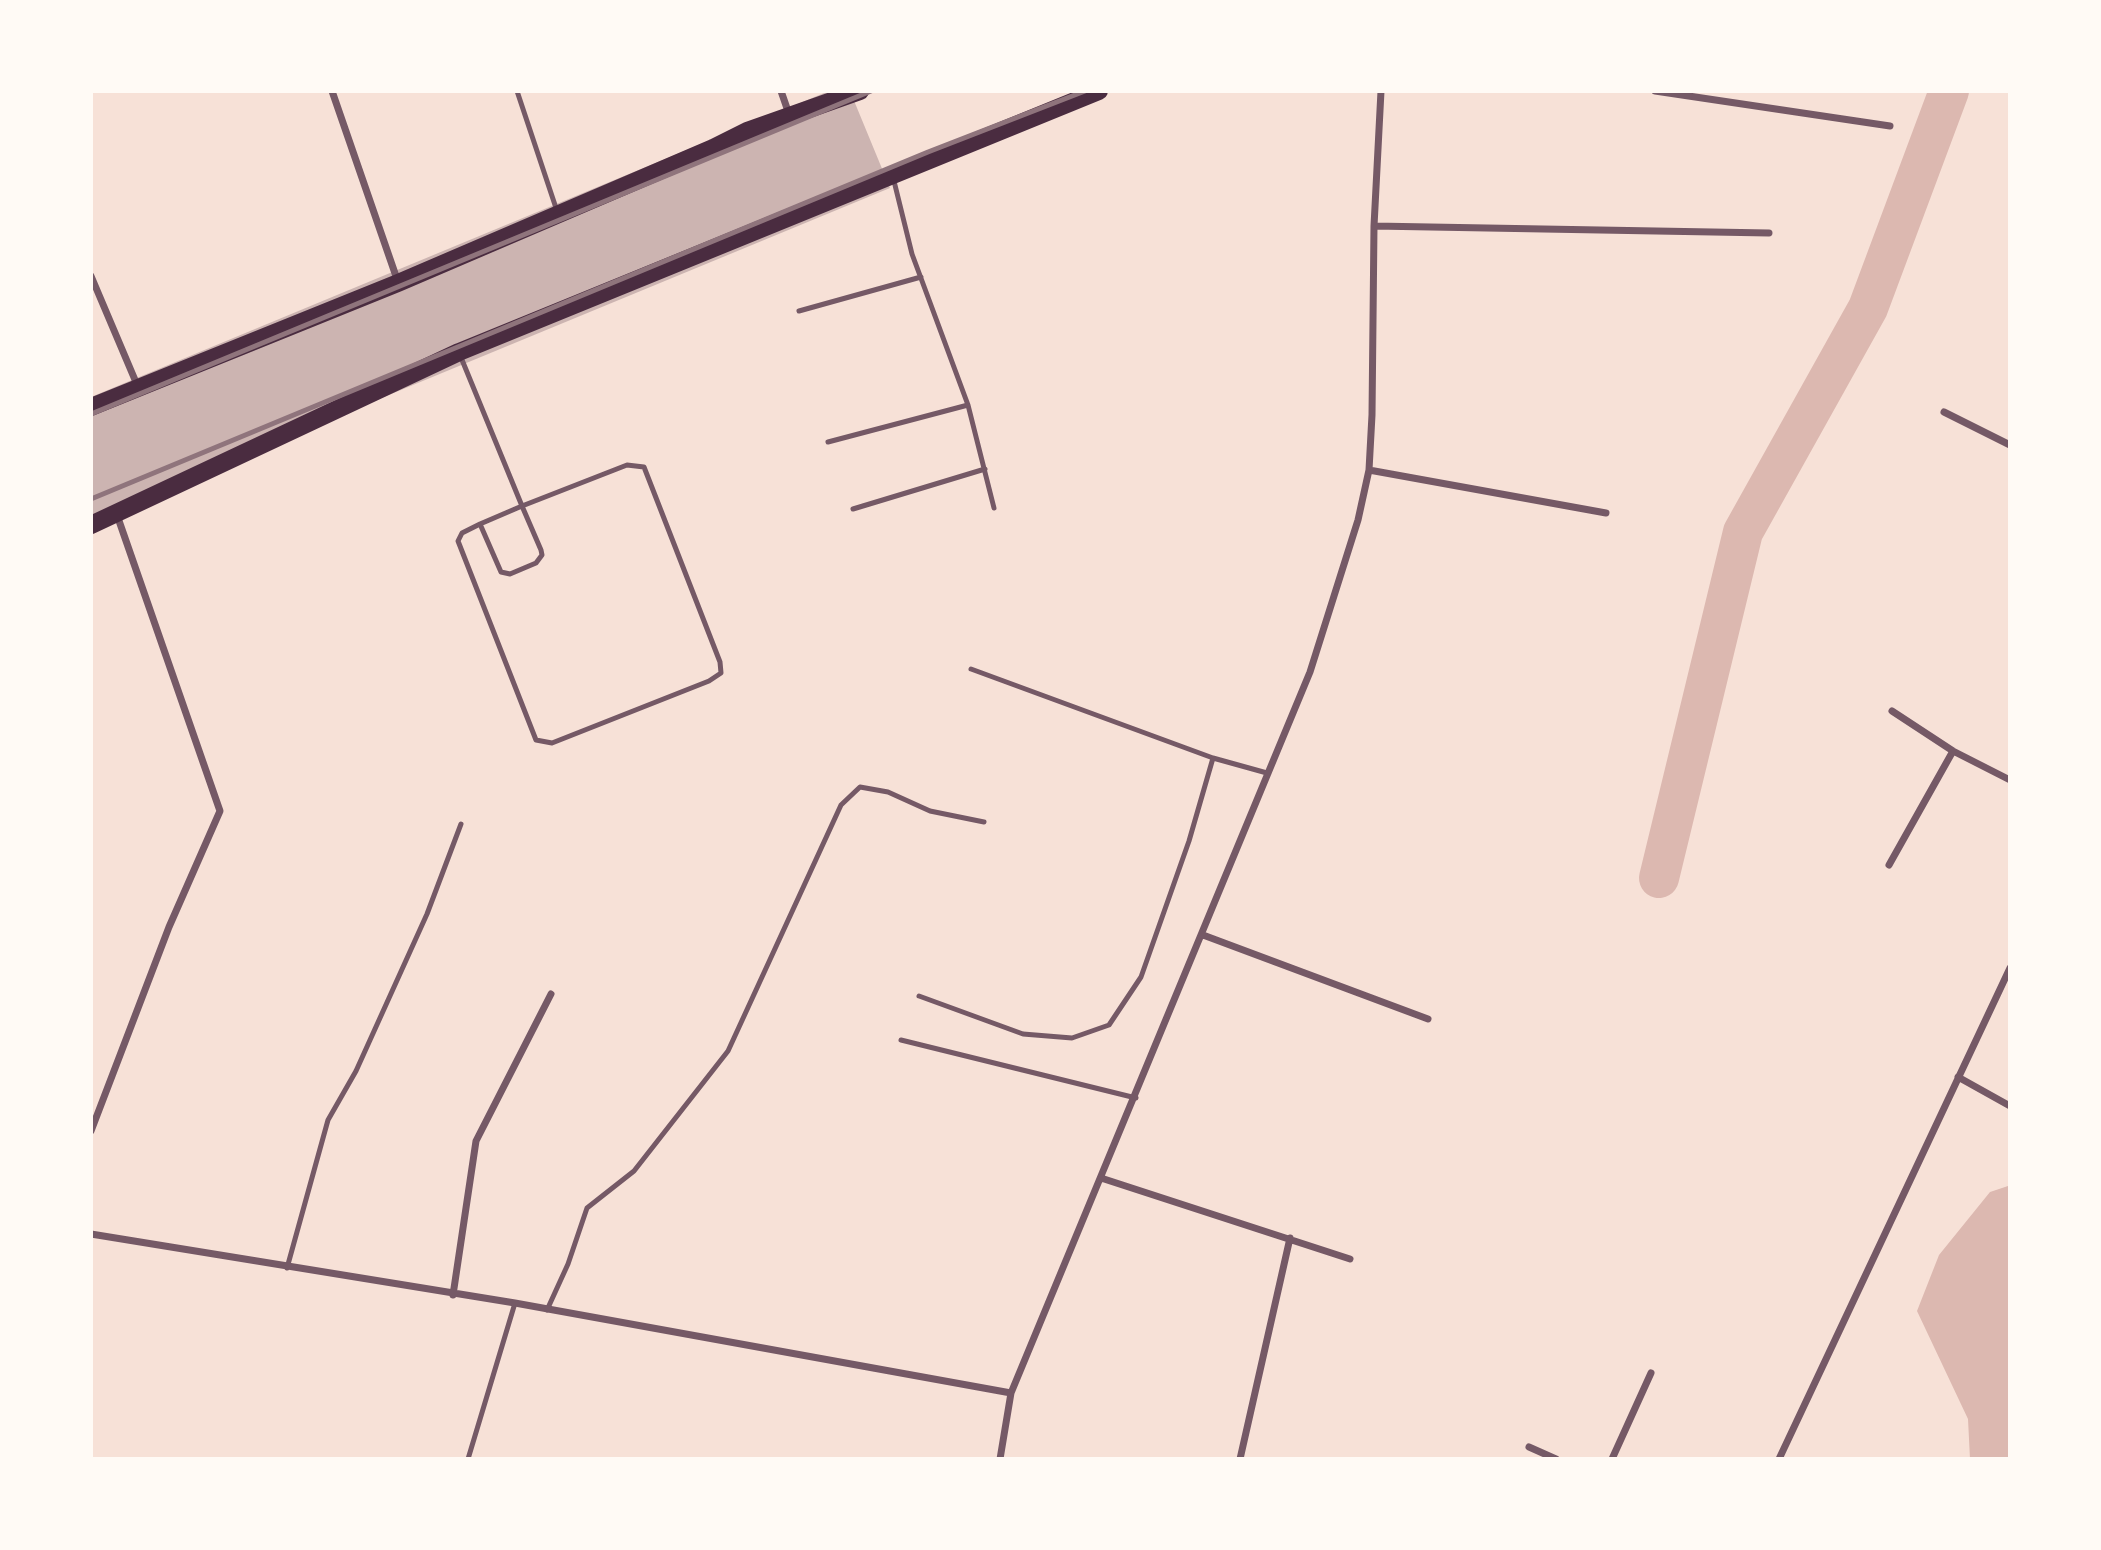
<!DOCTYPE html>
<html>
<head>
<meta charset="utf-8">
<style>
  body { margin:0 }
  #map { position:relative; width:2101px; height:1550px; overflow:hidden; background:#f7e1d7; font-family:Roboto,sans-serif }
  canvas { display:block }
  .frame { position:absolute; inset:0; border:93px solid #fffaf5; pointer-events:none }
</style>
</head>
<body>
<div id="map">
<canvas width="2101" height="1550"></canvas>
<div class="frame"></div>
</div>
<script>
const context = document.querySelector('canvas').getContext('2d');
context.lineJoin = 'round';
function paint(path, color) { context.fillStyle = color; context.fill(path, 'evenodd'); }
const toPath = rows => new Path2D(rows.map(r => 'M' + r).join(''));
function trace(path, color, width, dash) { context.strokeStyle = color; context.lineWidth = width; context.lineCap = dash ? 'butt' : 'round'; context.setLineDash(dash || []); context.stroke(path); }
paint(toPath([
  [2008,1186,2010,1459,1970,1459,1968,1419,1917,1311,1939,1255,1990,1192]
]), '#dcb8b0');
trace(toPath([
  [1659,878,1743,532,1868,308,1949,91]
]), '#dcb8b0', 40);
paint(toPath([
  [829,91,850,91,890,188,91,518,91,397]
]), '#ccb4b1');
trace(toPath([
  [517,91,557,211],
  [893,177,912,254,968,405,994,508],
  [799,311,921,277],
  [460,355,522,506,541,550,542,555,536,563,510,574,501,572,480,524,522,506,627,465,644,467,720,662,721,673,709,681,552,743,536,740,458,541,462,533,480,524],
  [828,442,968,405],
  [853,509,985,469],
  [971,669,1213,758],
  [919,996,1023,1034,1072,1038,1109,1025,1141,977,1189,841,1213,758,1267,773],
  [901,1040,1136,1098],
  [287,1268,328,1120,356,1071,427,914,461,824],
  [547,1310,568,1264,587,1208,634,1171,728,1051,841,805,860,787,888,792,930,811,984,822],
  [468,1459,515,1303]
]), '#755966', 5);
trace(toPath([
  [332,91,398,282],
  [781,91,790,117],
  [1655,91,1890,126],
  [1374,226,1769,233],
  [91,276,138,387],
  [1944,412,2010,445],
  [1369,470,1606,513],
  [1892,711,1953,751,2010,780],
  [1889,865,1953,751],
  [1203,935,1428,1019],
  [1958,1077,2010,1106],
  [91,1131,169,927,220,811,117,515],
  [1101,1178,1350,1259],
  [91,1234,515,1303,1011,1393],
  [453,1295,476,1141,551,994],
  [1529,1447,1556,1459],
  [1000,1459,1011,1393,1310,672,1358,520,1369,470,1372,415,1374,226,1381,91],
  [1240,1459,1290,1238],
  [1612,1459,1651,1373],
  [1779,1459,2010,968]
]), '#755966', 7);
trace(toPath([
  [91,407,398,283,713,148,747,131,860,91],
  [91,525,459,352,1099,91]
]), '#4a2c40', 18);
trace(toPath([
  [91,414,871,91],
  [91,499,928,152,1085,91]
]), '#8f747c', 5);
</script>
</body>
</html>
